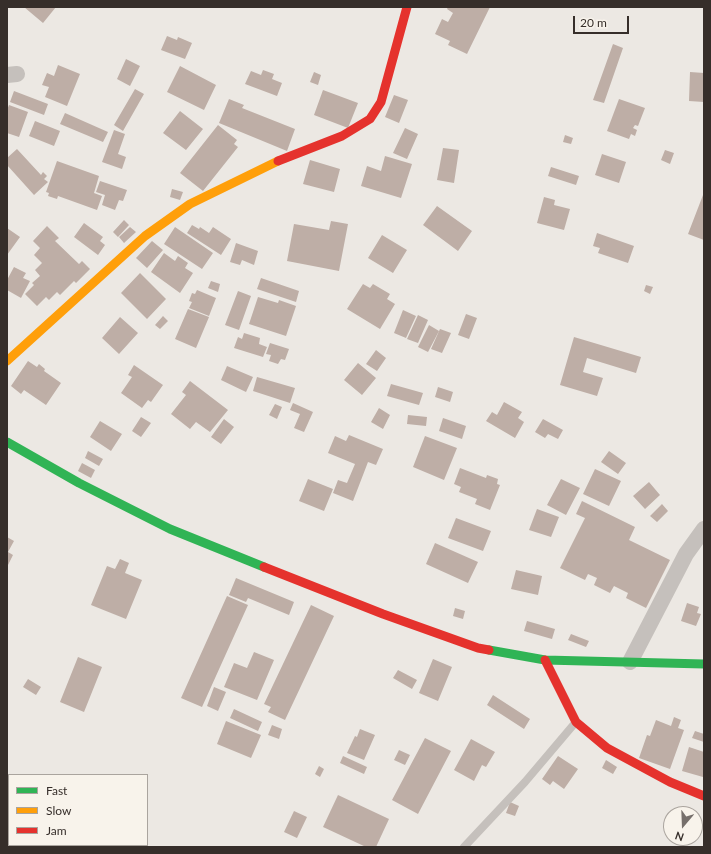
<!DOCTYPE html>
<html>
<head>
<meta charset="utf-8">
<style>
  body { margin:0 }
  #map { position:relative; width:711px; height:854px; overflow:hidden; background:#ece8e3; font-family:Lato,sans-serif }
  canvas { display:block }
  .frame { position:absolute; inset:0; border:8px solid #362e2a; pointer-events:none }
  .legend { position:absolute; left:8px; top:774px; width:140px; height:72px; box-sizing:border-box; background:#f8f3eb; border:1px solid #aaa49e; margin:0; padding:5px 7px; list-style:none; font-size:12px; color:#362e2a }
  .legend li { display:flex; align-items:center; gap:8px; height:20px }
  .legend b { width:20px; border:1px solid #aaa49e }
  .north { position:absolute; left:663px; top:806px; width:40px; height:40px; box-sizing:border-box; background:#f8f3eb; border:1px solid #aaa49e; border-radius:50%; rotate:199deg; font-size:11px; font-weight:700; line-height:16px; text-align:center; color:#362e2a }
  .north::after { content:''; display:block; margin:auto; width:14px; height:18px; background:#766f6b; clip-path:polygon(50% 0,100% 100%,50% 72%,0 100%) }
  .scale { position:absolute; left:573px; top:16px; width:56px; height:18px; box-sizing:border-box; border:2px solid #362e2a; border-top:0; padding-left:5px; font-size:12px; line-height:14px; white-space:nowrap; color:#362e2a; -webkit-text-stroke:3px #f8f3eb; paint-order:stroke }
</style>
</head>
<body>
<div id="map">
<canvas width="711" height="854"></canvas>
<div class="frame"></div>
<ul class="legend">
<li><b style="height:5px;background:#30b455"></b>Fast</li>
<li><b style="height:5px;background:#ff9f0a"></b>Slow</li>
<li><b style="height:5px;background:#e5322d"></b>Jam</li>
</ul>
<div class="north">N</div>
<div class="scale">20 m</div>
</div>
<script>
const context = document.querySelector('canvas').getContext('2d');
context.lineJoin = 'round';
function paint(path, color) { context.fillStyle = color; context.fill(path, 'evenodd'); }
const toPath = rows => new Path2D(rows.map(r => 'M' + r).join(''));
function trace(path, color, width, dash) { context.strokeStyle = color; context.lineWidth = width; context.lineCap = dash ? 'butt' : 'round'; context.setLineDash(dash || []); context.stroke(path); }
paint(toPath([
  [24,7,56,7,43,23],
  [448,7,490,7,467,54,448,45,450,41,435,34,442,19,448,22,453,13,447,9],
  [167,36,177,40,178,37,192,43,185,59,161,50],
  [613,44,623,48,604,103,593,100],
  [126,59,140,66,130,86,117,79],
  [58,65,80,74,67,106,45,97,49,87,42,85,47,73,54,76],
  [180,66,216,85,204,110,167,92],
  [263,70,274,74,272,79,282,83,277,96,245,84,251,71,261,75],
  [314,72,321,75,318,85,310,82],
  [690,72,704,73,704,102,689,101],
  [135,89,144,94,123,131,114,125],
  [323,90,358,103,348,128,314,115],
  [14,91,48,104,44,115,10,102],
  [394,95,408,100,399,123,385,117],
  [229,99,244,105,242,108,295,129,287,151,219,123],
  [619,99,645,108,638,126,635,125,633,128,637,130,635,136,631,134,629,139,607,131],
  [9,105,28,112,19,137,7,133,7,110],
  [180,111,203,129,186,150,163,133],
  [65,113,108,132,103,142,60,124],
  [35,121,60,131,54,146,29,136],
  [218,125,237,140,234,144,238,147,203,191,180,173],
  [405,128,418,134,407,159,393,153],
  [114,130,125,134,118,154,126,157,122,169,102,162],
  [565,135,573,138,571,144,563,142],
  [443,148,459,150,454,183,437,180],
  [17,149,41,175,43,172,47,176,44,179,48,182,34,195,7,165,7,158],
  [665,150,674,153,670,164,661,160],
  [602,154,626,162,619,183,595,175],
  [385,156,412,164,401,198,361,186,367,166,381,171],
  [310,160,340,169,334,192,303,184],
  [57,161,99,176,94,193,102,196,97,210,58,196,57,199,48,196,49,193,46,192],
  [551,167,579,176,576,185,548,176],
  [100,181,127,190,123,201,119,200,115,210,102,205,105,195,96,192],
  [172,189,183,192,180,200,170,197],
  [703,195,704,196,704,240,688,234],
  [544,197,555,200,554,205,570,209,564,230,537,223],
  [437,206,472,231,458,251,423,225],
  [124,220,129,225,118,237,113,232],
  [331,221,348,224,339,271,287,261,294,224,329,230],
  [84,223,103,237,100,241,105,245,98,255,74,237],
  [192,225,199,229,200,227,209,233,213,227,231,239,221,255,187,233],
  [47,226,59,238,55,241,79,264,82,261,90,269,76,283,74,281,60,295,57,292,49,300,46,297,37,306,25,294,34,285,32,283,40,276,35,270,42,263,34,255,40,248,33,241],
  [130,227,136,232,124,243,119,237],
  [175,227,213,253,202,269,164,244],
  [7,228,20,237,7,255],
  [597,233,634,246,628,263,598,253,600,248,593,246],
  [382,235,407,250,393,273,368,258],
  [152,241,163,250,147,268,136,258],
  [236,243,258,251,254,265,242,260,240,265,230,262],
  [164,253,175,261,178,256,188,263,185,268,193,273,180,293,151,272],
  [14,267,26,273,23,278,30,281,21,298,7,290,7,280],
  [140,273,166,299,147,319,121,293],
  [261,278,299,291,296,302,257,289],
  [211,281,220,284,218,292,208,288],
  [363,284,370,288,373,284,390,294,387,299,395,304,380,329,347,309],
  [646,285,653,287,650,294,644,291],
  [197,290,216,298,209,316,189,308,192,302,189,301,192,293,195,294],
  [238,291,251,296,239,330,225,325],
  [258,297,278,303,279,300,296,306,286,336,249,324],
  [188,309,209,317,196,348,175,339],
  [403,310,416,316,406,338,394,333],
  [466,314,477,318,469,339,458,335],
  [418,315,428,320,418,343,407,339],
  [163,316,168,321,160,329,155,325],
  [120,317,138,333,119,354,102,338],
  [429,325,439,331,428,352,418,347],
  [440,329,451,333,442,353,431,349],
  [244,333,260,338,259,344,267,347,263,357,234,348,238,337,242,339],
  [574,337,641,357,636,373,587,358,583,372,603,378,597,396,560,385],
  [270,343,289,349,285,360,281,359,278,364,269,361,271,355,266,354],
  [376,350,386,358,377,371,366,364],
  [28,361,37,367,39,364,45,369,44,371,61,383,46,405,24,390,21,394,11,386],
  [358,363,376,378,362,395,344,380],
  [134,365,163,385,151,402,148,400,142,408,121,393,132,377,128,375],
  [227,366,253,377,246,392,221,380],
  [257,377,295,388,290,403,253,391],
  [190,381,228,410,210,432,196,422,190,429,171,414,186,395,182,392],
  [391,384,423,393,419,405,387,396],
  [438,387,453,392,450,402,435,397],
  [504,402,522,412,518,418,524,422,515,438,486,421,492,412,497,415],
  [293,403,313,412,304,432,294,428,300,414,290,410],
  [275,404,282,407,277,419,269,415],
  [379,408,390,415,383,429,371,422],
  [408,415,427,417,426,426,407,424],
  [141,417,151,423,141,437,132,431],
  [443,418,466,426,462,439,439,431],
  [224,419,234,427,221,444,211,437],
  [543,419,563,430,558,439,548,434,545,438,535,432],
  [100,421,122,434,111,451,90,437],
  [349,435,383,449,376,465,368,462,353,501,333,493,338,480,347,483,355,464,328,453,335,436,346,441],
  [425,436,457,448,444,480,413,467],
  [88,451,103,459,99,466,85,458],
  [609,451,626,463,618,474,601,462],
  [82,463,95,470,91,478,78,471],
  [460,468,486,478,487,475,498,479,497,484,500,485,490,510,475,504,477,499,459,492,461,487,454,484],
  [595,469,621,481,609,506,583,494],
  [308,479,333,489,324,511,299,501],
  [561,479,580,488,566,515,547,505],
  [649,482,660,495,645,509,633,496],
  [582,501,635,527,629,540,670,560,646,608,626,598,628,593,614,586,610,593,594,585,597,578,588,574,585,580,560,568,585,518,576,514],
  [662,504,668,511,657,522,650,516],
  [537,509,559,517,551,537,529,530],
  [456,518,491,531,483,551,448,538],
  [7,537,14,541,8,552,13,555,7,567],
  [435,543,478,562,468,583,426,564],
  [120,559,129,563,125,573,142,580,126,619,91,605,107,566,115,569],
  [516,570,542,576,538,595,511,589],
  [236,578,294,602,289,615,248,598,246,602,229,595],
  [227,596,248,605,202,707,181,698],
  [687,603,699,607,697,613,701,614,696,626,681,621],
  [311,605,334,616,285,720,268,712,271,707,264,704],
  [455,608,465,611,463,619,453,616],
  [527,621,555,629,552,639,524,631],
  [571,634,589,641,586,647,568,640],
  [254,652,274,660,257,700,224,687,234,663,247,668],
  [78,657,102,667,84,712,60,702],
  [433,659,452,667,438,701,419,693],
  [398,670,417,680,412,689,393,678],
  [28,679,41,687,36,695,23,687],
  [214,687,226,692,218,711,207,706],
  [493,695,530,719,524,729,487,705],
  [234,709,262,722,258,731,230,718],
  [674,717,681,720,678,728,684,730,670,769,639,758,647,735,650,736,656,720,671,726],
  [226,721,261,735,251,758,217,744],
  [272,725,282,729,279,739,268,735],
  [360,729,375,735,364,760,347,753,355,736,357,737],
  [695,731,704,734,704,742,692,738],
  [425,738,451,751,418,814,392,800],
  [471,739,495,752,486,767,482,765,474,781,454,770],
  [689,747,704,752,703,777,682,771],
  [399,750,410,755,405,765,394,760],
  [343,756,367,767,364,774,340,763],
  [558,756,578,769,564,789,553,781,550,785,542,779],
  [606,760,617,767,613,774,602,768],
  [319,766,324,769,320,777,315,774],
  [338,795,389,819,376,847,366,847,323,827],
  [510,802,519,806,515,816,506,813],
  [294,811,307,817,297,838,284,832]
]), '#beaea6');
trace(toPath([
  [464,847,525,782,575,723]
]), '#c5c0bc', 8);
trace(toPath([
  [7,75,17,74],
  [630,662,686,554,704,529]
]), '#c5c0bc', 16);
trace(toPath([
  [7,442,79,483,170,529,264,567],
  [489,650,545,660,704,664]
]), '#30b455', 9);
trace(toPath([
  [7,361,145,236,190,204,278,161]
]), '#ff9f0a', 9);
trace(toPath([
  [278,161,342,136,370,119,381,102,407,7],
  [264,567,383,614,478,648,489,650],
  [545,660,576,722,607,748,670,782,704,796]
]), '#e5322d', 9);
</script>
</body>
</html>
